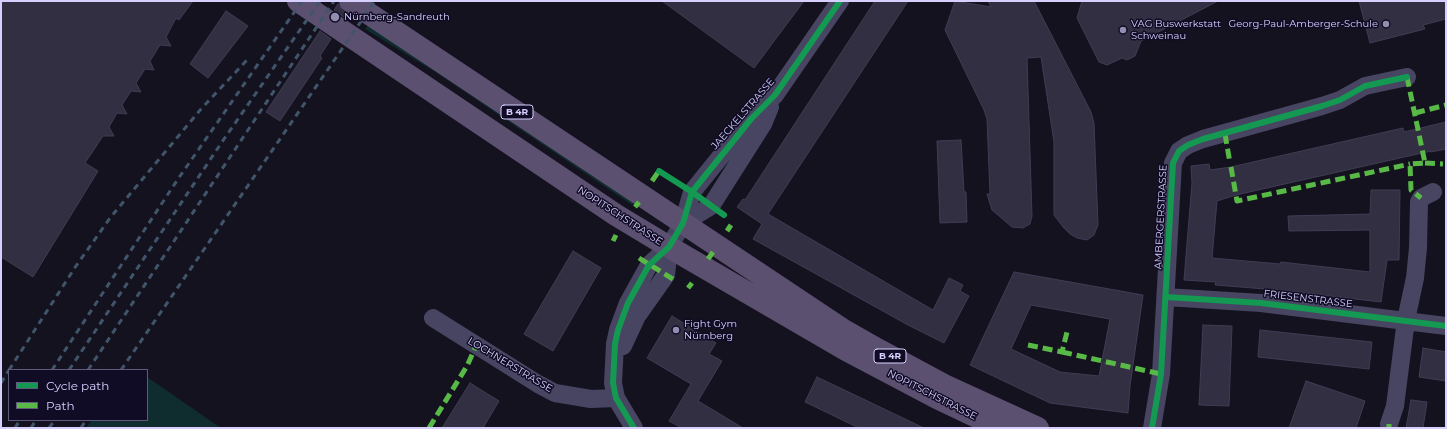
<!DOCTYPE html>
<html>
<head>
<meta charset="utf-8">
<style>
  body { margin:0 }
  #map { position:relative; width:1447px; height:429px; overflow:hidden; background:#14121f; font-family:Montserrat,sans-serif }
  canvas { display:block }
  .frame { position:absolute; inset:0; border:2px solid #d7d0ff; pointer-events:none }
  .legend { position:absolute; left:8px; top:369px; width:140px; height:52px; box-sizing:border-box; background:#110c25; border:1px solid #605a7c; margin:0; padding:5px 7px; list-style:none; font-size:12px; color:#d7d0ff }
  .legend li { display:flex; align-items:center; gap:8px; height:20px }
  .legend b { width:20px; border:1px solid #605a7c }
</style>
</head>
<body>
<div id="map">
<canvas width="1447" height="429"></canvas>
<div class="frame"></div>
<ul class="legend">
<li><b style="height:5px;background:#139951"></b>Cycle path</li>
<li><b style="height:5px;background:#58b947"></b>Path</li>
</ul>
</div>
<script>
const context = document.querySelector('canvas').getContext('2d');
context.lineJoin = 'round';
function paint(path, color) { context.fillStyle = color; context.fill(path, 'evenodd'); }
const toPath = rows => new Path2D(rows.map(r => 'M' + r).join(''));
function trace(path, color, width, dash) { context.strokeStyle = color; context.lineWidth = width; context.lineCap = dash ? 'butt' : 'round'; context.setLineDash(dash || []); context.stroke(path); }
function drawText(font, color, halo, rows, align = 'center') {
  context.font = font + ' Montserrat,sans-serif'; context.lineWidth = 3; context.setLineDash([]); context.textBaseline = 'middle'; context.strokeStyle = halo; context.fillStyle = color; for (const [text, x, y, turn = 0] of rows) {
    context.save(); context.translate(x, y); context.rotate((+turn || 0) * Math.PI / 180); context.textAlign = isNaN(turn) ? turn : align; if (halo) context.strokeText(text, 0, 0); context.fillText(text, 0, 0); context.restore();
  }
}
paint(toPath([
  [370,22,636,200,632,205,437,73,365,29],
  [147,377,221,428,86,428,92,420,147,420]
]), '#0f2c2e');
const building = toPath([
  [1,1,193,1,179,20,176,18,166,37,171,46,160,45,150,61,154,70,145,69,136,83,141,92,131,91,122,105,127,114,117,113,109,127,114,136,103,136,85,163,98,171,33,277,1,257,1,1],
  [662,1,804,1,754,68,662,1],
  [875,1,908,1,768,214,933,310,949,278,963,285,960,291,969,296,944,343,908,325,753,239,762,224,737,207,743,199,745,200,875,1],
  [955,1,991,7,988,1,1034,1,1091,112,1094,123,1098,225,1094,235,1087,240,1077,238,1070,234,1063,227,1054,215,1054,142,1041,57,1027,58,1032,216,1030,224,1023,228,1012,227,992,210,987,194,990,194,987,119,984,110,945,30,955,1],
  [1082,1,1218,1,1141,41,1135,56,1127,60,1122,58,1107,65,1099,62,1077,18,1082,1],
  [1359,1,1446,1,1446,19,1423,25,1425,29,1370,43,1359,1],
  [338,4,343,11,348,14,345,18,334,10,338,4],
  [226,11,248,26,208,78,190,64,226,11],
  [320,31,331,39,320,56,322,58,280,121,266,112,320,31],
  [1446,122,1446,149,1431,152,1431,151,1236,195,1217,201,1212,258,1280,264,1281,262,1370,272,1370,230,1289,231,1288,216,1370,214,1371,190,1400,190,1399,260,1387,260,1381,302,1278,290,1215,285,1216,282,1184,280,1192,183,1191,166,1209,164,1210,170,1231,167,1403,128,1404,132,1446,122],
  [961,140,964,192,966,192,967,222,940,223,937,141,961,140],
  [573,251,601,268,553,351,524,334,573,251],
  [1014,272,1143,295,1130,386,1128,413,1050,403,970,365,1014,272],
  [1031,305,1110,319,1099,376,1060,372,1011,349,1031,305],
  [672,316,716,343,709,354,722,361,698,401,743,428,682,428,669,421,691,384,647,358,672,316],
  [1203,325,1232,326,1229,406,1199,405,1203,325],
  [1260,330,1372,342,1369,369,1258,357,1260,330],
  [1423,348,1446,352,1446,381,1419,377,1423,348],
  [817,377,924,428,859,428,805,402,817,377],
  [1306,381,1365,401,1356,428,1289,428,1306,381],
  [470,383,499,401,483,428,442,428,470,383],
  [1411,400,1427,402,1423,428,1406,428,1411,400]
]);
paint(building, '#322f42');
trace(building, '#413c54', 1);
trace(toPath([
  [683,223,711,206,763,124,770,107],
  [1166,297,1261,303,1446,326],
  [433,318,538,384,555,393,591,399,616,398],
  [623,346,637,316,666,275,669,247],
  [1389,424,1395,406,1406,320,1415,278,1418,248,1419,202,1421,198,1433,192],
  [634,428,616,398,613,383,615,344,618,330,628,303,649,265,669,247,683,223,692,192,751,119,775,95,840,1],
  [1152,428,1161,374,1173,163,1179,151,1188,145,1203,139,1322,106,1340,100,1365,86,1407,77]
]), '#474561', 18);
trace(toPath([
  [298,1,616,215,669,247,846,350,937,398,1000,428],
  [350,1,842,329,879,350,944,385,1038,428]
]), '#5c5071', 22);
trace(toPath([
  [9,370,76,266,110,218,201,109,247,60],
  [52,370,178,179,302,1],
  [69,370,222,142,320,1],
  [88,370,334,1],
  [121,370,375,1],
  [1,383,9,370],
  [15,428,20,420],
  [31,428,36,420],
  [49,428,55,420],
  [81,428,86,420]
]), '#41556a', 3, [6, 5]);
trace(toPath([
  [1407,77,1425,163,1410,164,1411,190,1421,198],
  [1415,113,1446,105],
  [1225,134,1230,163],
  [1425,163,1443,164],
  [1231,167,1237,201,1410,164],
  [652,181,659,171,661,172],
  [635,207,639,202],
  [727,231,731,225],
  [613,241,616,235],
  [639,258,676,281],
  [708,259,713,252],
  [688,288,692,283],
  [1028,345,1062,352,1067,332],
  [1062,352,1161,374],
  [429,428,467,366,476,346],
  [1389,428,1389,424]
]), '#58b947', 5, [10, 5]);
trace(toPath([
  [659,171,692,192,724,215],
  [1166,297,1261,303,1446,326],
  [634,428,616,398,613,383,615,344,618,330,628,303,649,265,669,247,683,223,692,192,751,119,775,95,840,1],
  [1152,428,1161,374,1173,163,1179,151,1188,145,1203,139,1322,106,1340,100,1365,86,1407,77]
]), '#139951', 6);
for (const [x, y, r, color] of [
  [335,17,5,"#938eb1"],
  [1386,24,4,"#938eb1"],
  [1123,30,4,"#938eb1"],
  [676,330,4,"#938eb1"]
]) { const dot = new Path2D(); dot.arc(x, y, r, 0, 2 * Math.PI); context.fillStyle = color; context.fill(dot); trace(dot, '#110c25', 1.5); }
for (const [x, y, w] of [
  [517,112,32],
  [890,356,32]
]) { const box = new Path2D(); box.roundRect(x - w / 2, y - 7, w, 14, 3); context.fillStyle = '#110c25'; context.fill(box); trace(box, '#d7d0ff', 1); }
drawText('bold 9px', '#d7d0ff', null, [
  ["B 4R",517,112],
  ["B 4R",890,356]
]);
drawText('10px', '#d7d0ff', '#110c25', [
  ["Nürnberg-Sandreuth",344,17],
  ["VAG Buswerkstatt",1131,24],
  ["Schweinau",1131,36],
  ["Georg-Paul-Amberger-Schule",1378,24,"right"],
  ["Fight Gym",684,324],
  ["Nürnberg",684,336]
], 'left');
drawText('10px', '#d7d0ff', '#110c25', [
  ["JAECKELSTRASSE",743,114,-49],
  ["NOPITSCHSTRASSE",620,216,33],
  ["AMBERGERSTRASSE",1161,217,-87],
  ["FRIESENSTRASSE",1308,299,7],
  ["LOCHNERSTRASSE",510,365,31],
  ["NOPITSCHSTRASSE",932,395,27]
]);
</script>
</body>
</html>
